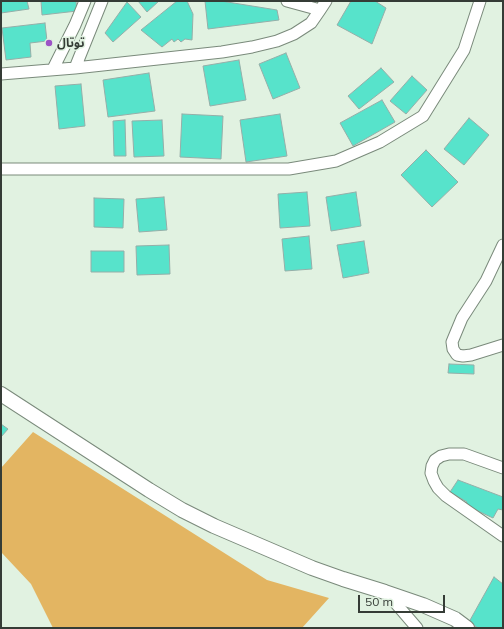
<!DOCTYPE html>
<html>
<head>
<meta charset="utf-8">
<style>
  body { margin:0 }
  #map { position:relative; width:504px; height:629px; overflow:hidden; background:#e1f2e1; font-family:Mulish,sans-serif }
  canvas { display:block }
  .frame { position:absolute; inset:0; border:2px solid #353c36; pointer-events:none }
  .scale { position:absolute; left:358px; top:595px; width:87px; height:18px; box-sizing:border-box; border:2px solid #353c36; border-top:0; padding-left:5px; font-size:12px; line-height:14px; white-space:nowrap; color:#353c36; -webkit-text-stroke:3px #e1f2e1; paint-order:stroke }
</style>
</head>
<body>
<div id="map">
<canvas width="504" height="629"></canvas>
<div class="frame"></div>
<div class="scale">50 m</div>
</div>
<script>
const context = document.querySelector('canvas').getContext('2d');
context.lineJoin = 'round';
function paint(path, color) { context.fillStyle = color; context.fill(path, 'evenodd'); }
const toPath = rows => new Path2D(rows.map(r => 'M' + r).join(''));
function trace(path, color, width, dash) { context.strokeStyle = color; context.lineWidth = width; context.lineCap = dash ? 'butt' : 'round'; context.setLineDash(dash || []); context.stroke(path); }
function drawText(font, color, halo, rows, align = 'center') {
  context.font = font + ' Mulish,"Noto Sans Arabic",sans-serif'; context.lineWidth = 3; context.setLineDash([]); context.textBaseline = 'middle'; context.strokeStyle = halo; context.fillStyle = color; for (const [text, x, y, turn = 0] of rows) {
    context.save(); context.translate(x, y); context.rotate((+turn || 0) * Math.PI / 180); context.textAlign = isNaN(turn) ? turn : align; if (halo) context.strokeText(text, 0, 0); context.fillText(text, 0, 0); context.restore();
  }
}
paint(toPath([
  [33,432,267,580,329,598,302,628,53,628,31,584,1,552,1,468]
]), '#e3b562');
const building = toPath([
  [1,1,27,1,29,9,1,13,1,1],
  [41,1,76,1,77,11,42,15,41,1],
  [138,1,159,1,147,12,138,1],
  [177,1,187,1,193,14,192,40,185,39,181,42,178,39,174,42,172,39,162,47,141,30,177,1],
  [205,1,221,1,277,10,279,20,208,29,205,1],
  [351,1,375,1,386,8,372,44,337,25,351,1],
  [127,2,141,17,113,42,105,33,127,2],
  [45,23,47,41,30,43,31,57,6,60,2,28,45,23],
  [286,53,300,88,273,99,259,64,286,53],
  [239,60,246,100,210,106,203,66,239,60],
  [381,68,394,82,359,109,348,96,381,68],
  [149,73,155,111,108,117,103,80,149,73],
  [412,76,427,90,406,114,390,101,412,76],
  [81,84,85,126,59,129,55,86,81,84],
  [382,100,395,122,353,146,340,123,382,100],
  [182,114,223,116,221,159,180,157,182,114],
  [280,114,287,156,246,162,240,120,280,114],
  [469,118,489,135,464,165,444,149,469,118],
  [125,120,126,156,114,156,113,121,125,120],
  [162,120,164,156,134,157,132,121,162,120],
  [426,150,458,182,432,207,401,175,426,150],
  [307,192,310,226,280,228,278,194,307,192],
  [356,192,361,226,331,231,326,197,356,192],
  [164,197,167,230,139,232,136,199,164,197],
  [94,198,124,199,123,228,94,227,94,198],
  [309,236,312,269,285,271,282,239,309,236],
  [364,241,369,273,343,278,337,245,364,241],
  [169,245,170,274,137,275,136,246,169,245],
  [91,251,124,251,124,272,91,272,91,251],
  [449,364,474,365,474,374,448,373,449,364],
  [1,424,8,429,1,437,1,424],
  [458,480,503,497,503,510,498,509,493,518,465,505,467,502,450,492,458,480],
  [494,577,503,584,503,628,478,628,469,622,494,577]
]);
paint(building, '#57e3cb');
trace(building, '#95aea8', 1);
const minor = toPath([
  [287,1,320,10],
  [75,68,102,1],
  [53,69,75,25,85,1],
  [1,74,75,68,222,52,252,47,277,41,294,34,311,23,320,10,326,1],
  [1,169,289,169,336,161,380,142,423,116,464,50,480,1],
  [503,245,486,281,462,318,452,342,453,349,457,355,463,356,471,355,503,345],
  [503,468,464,454,449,454,441,456,435,460,432,466,431,473,434,481,438,488,446,496,503,536],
  [386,592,417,628]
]);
const tertiary = toPath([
  [1,394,149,490,182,510,214,526,312,568,343,579,385,592,423,605,455,619,467,628]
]);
trace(minor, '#7a8a7b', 13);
trace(tertiary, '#7a8a7b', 16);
trace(minor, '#fff', 11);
trace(tertiary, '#fff', 14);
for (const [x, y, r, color] of [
  [49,43,4,"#9d53c6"]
]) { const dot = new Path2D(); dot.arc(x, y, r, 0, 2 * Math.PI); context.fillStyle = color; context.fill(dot); trace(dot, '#e1f2e1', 1.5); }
drawText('bold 12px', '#353c36', '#e1f2e1', [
  ["توتال",57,43]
], 'left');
</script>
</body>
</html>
